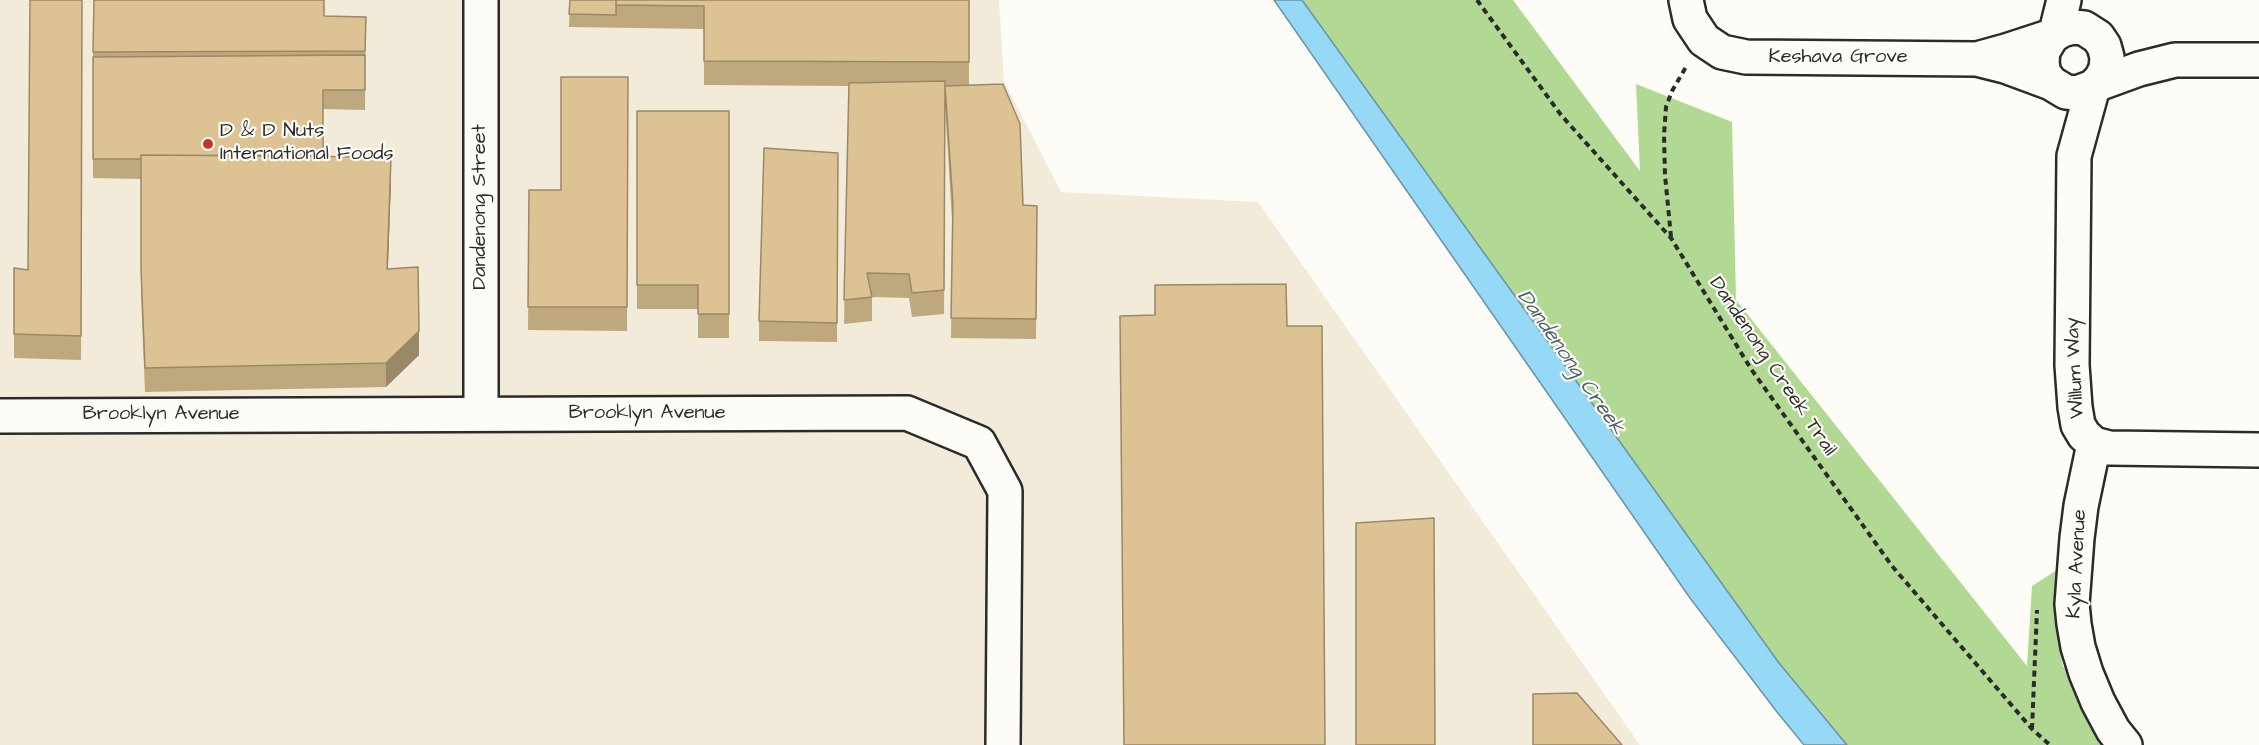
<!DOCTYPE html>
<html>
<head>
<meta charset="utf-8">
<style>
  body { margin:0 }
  canvas { display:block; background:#fdfcf7 }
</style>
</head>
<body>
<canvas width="2259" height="745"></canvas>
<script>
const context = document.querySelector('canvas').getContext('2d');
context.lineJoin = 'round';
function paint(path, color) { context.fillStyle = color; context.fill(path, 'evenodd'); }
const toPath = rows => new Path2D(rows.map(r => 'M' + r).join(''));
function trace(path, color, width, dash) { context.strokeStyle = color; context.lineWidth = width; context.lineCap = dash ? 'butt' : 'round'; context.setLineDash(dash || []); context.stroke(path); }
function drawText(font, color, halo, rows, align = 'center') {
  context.font = font + ' "Architects Daughter",sans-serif'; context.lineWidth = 4.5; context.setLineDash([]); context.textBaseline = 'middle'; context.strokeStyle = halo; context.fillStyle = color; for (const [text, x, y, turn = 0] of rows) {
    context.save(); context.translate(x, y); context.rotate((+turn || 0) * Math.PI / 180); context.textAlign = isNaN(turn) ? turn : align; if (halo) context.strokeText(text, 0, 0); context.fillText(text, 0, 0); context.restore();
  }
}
paint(toPath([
  [0,0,999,0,1004,81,1061,192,1258,202,1640,745,0,745]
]), '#f3ebd9');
paint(toPath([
  [1302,0,1513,0,1640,171,1636,84,1732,122,1736,300,2027,666,2032,586,2057,570,2062,664,2106,745,1847,745,1779,663]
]), '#b2d994');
const water = toPath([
  [1274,0,1302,0,1779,663,1847,745,1804,745,1777,712,1690,598,1274,0]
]);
paint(water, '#95d9f7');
trace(water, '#6b93a5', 1.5);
const street = toPath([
  [481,0,481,414],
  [1686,0,1690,19,1704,40,1722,52,1746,57,1977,59,2006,51,2052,36],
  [2056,32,2064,0],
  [1977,59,2005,66,2051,83,2066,92,2077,93,2093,87,2101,79,2106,69,2107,57,2104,46,2098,37,2084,28,2073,27,2062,30,2052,36,2043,51,2042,63,2044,74,2051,83],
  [2098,84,2139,69,2175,60,2259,60],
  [2093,87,2074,156,2072,365,2075,407,2078,425,2084,435,2094,444,2109,448,2259,450],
  [0,416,907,413,979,443,1005,491,1003,745],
  [2094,444,2081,506,2077,538,2072,604,2074,624,2078,647,2086,673,2098,702,2113,730,2125,745]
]);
trace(street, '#2b2b2b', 38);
trace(toPath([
  [1477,0,1561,115,1671,238,1751,369,1892,566,2032,729,2050,745],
  [1671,237,1665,175,1664,135,1666,107,1672,91,1686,67],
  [2032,729,2037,610]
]), '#2b2b2b', 4, [6, 4.5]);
trace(street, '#fdfcf7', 33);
paint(toPath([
  [82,0,81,360,14,358,14,268,28,270],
  [570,0,969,0,969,85,1023,205,1037,206,1036,339,951,338,952,221,945,105,944,314,912,317,909,298,872,297,872,321,844,324,849,86,704,85,704,29,569,27],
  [324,16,366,17,365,110,323,109,323,156,391,181,388,269,419,355,386,387,145,392,141,293,141,179,93,178,93,52],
  [628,77,627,331,528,330,529,190,561,190],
  [637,111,729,111,729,338,698,338,698,309,637,309],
  [838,153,837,342,759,341,759,321]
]), '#bea87e');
paint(toPath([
  [391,157,391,181,387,293,387,269],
  [419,331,419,355,386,387,386,363]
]), '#9b8867');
const building = toPath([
  [30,0,82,0,81,336,14,334,14,268,28,270,30,0],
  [94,0,324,0,324,16,366,17,365,51,93,52,94,0],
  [570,0,616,0,616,15,569,14,570,0],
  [616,0,969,0,969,62,704,61,704,6,616,5,616,0],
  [365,55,365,90,323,90,323,156,141,155,141,159,93,159,93,57,365,55],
  [561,77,628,77,627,307,528,307,529,190,561,190,561,77],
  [945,81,944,290,912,293,909,274,867,273,872,297,844,300,849,83,945,81],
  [1003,84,1020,124,1023,205,1037,206,1036,319,951,318,953,205,945,86,1003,84],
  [637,111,729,111,729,314,698,314,698,285,637,285,637,111],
  [764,148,838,153,837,323,759,321,764,148],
  [141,155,391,157,387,269,418,267,419,331,386,363,145,368,141,269,141,155],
  [1286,284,1287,326,1322,326,1325,745,1124,745,1120,316,1155,315,1155,285,1286,284],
  [1434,518,1435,745,1356,745,1356,523,1434,518],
  [1577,693,1622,745,1533,745,1533,694,1577,693]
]);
paint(building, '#ddc393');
trace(building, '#9b8867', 1.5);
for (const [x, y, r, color] of [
  [208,144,6,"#c8321e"]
]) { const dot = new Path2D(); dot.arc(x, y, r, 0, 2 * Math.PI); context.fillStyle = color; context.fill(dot); trace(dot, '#fdfcf7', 2); }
drawText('20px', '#2b2b2b', '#fdfcf7', [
  ["Keshava Grove",1838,58],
  ["Dandenong Street",481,207,-90],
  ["Dandenong Creek Trail",1772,367,56],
  ["Willum Way",2076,368,-93],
  ["Brooklyn Avenue",647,414],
  ["Brooklyn Avenue",161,415],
  ["Kyla Avenue",2078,564,-87]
]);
drawText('20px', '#2b2b2b', '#fdfcf7', [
  ["D & D Nuts",220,132],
  ["International Foods",220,155]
], 'left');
drawText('italic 21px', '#4b5f68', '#fdfcf7', [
  ["Dandenong Creek",1570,363,55]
]);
</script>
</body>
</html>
